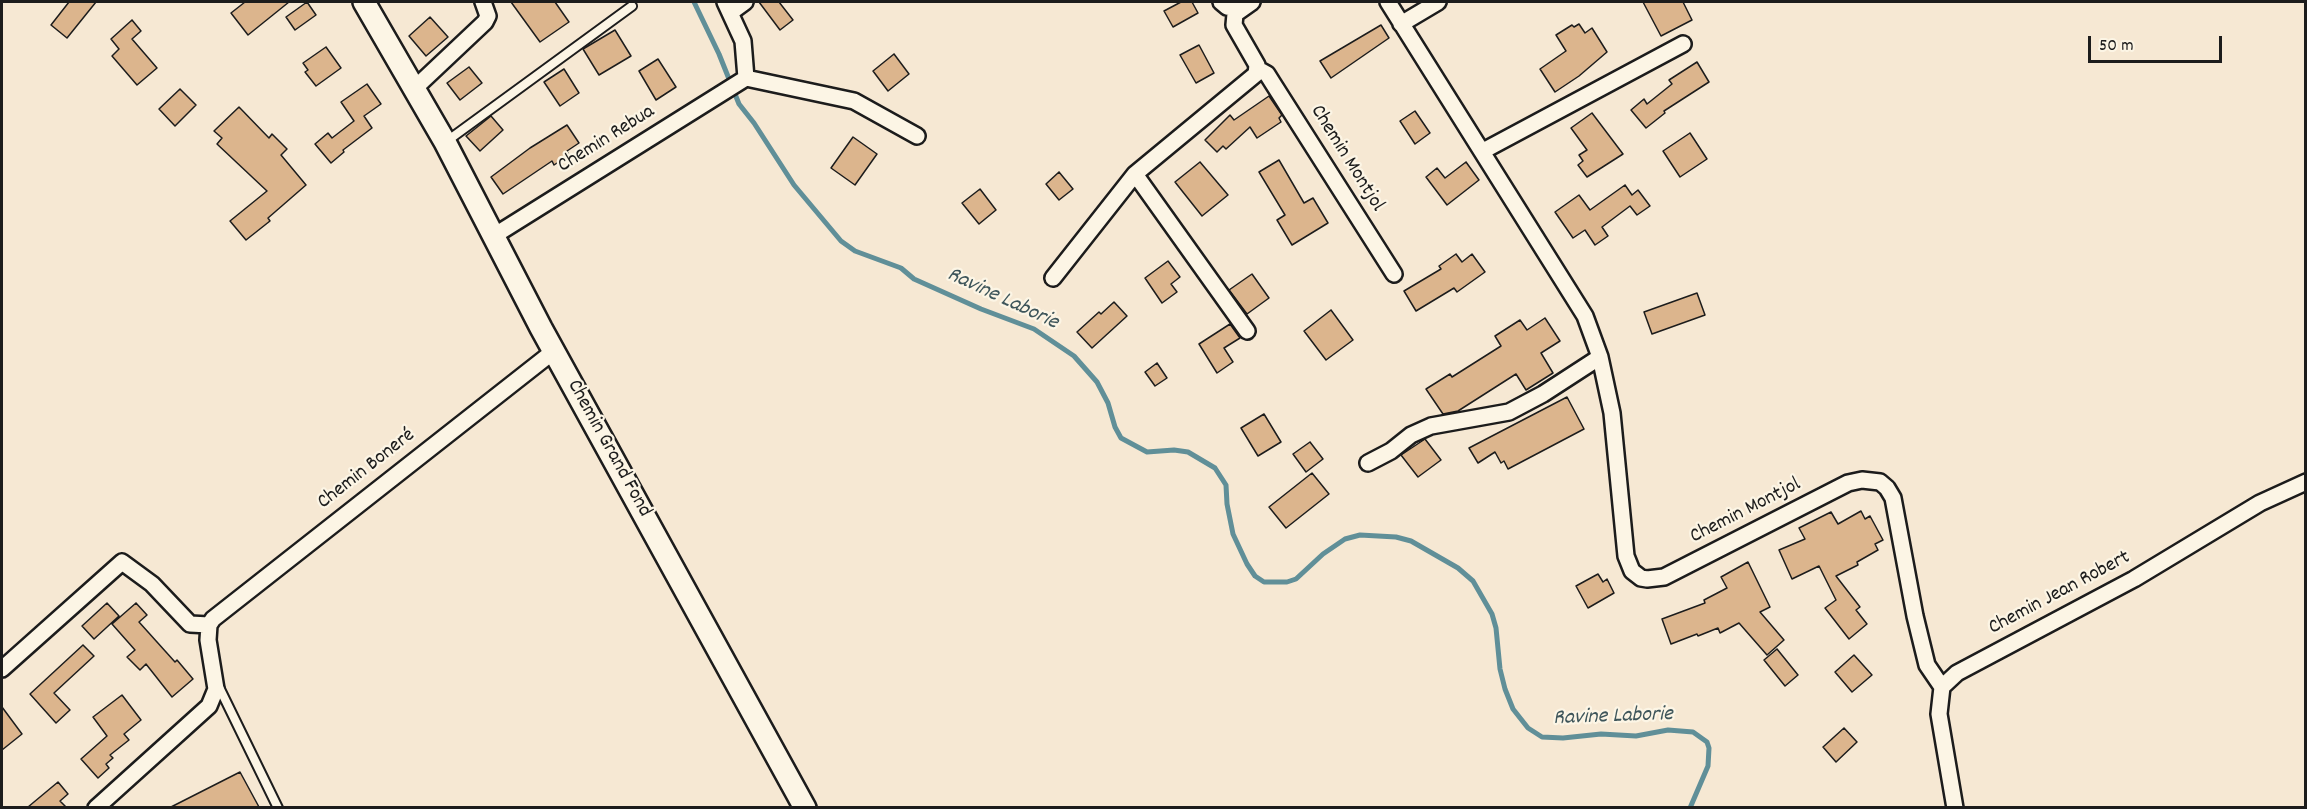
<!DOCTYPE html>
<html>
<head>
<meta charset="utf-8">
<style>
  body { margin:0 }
  #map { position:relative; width:2307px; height:809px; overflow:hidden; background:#f6e8d3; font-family:Dekko,sans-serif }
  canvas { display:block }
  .frame { position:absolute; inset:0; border:3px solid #1c1c1c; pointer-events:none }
  .scale { position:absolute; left:2088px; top:36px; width:134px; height:27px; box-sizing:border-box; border:3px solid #1c1c1c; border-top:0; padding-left:8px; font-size:18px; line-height:21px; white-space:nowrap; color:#1c1c1c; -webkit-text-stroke:4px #fcf5e5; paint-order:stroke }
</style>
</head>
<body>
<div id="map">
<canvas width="2307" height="809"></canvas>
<div class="frame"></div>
<div class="scale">50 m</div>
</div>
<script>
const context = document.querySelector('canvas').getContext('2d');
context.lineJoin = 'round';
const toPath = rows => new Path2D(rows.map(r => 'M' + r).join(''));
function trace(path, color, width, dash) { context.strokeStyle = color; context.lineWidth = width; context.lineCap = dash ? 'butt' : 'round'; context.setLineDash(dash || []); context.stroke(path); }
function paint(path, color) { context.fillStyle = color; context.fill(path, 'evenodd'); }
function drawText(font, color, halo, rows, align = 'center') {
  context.font = font + ' Dekko,sans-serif'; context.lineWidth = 4.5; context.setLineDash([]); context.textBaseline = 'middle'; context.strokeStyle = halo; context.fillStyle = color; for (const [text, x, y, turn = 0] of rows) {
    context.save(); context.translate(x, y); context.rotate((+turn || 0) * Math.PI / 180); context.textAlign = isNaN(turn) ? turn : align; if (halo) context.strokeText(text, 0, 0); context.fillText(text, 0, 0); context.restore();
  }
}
trace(toPath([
  [694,2,719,54,739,104,754,123,794,185,841,241,855,251,901,268,914,279,981,309,1034,329,1074,356,1097,382,1108,403,1115,427,1121,438,1147,452,1174,450,1188,452,1215,468,1226,485,1227,504,1233,534,1247,564,1255,576,1264,582,1287,582,1296,579,1323,554,1345,539,1360,535,1396,537,1411,541,1458,568,1473,581,1492,614,1496,628,1500,669,1505,689,1513,709,1528,728,1542,737,1563,738,1601,734,1636,736,1668,730,1693,732,1707,742,1709,748,1708,766,1690,808]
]), '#608f98', 5);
const building = toPath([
  [69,2,96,2,67,38,51,25,69,2],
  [245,2,289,2,248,35,231,13,245,2],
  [307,2,316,15,295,30,286,17,307,2],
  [511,2,555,2,569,22,540,42,511,2],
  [759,2,779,2,793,20,780,30,759,2],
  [1181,2,1192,2,1198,13,1173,27,1164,11,1181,2],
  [1643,2,1683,2,1692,20,1661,36,1643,2],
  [430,17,448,37,426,56,409,36,430,17],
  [132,20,141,31,132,39,157,68,137,85,112,56,119,49,111,39,132,20],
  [1579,24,1585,33,1592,28,1607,52,1579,76,1555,92,1540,69,1566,51,1556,35,1572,25,1574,27,1579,24],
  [1381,25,1389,38,1331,78,1320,61,1381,25],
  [615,30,631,56,599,75,583,49,615,30],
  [1199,45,1214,73,1196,83,1180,55,1199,45],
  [326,47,341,68,316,86,305,72,308,70,303,63,326,47],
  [894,54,909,74,888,91,873,71,894,54],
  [658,59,676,87,656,100,639,71,658,59],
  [1697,62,1709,82,1664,111,1665,113,1646,128,1631,110,1644,99,1647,104,1672,84,1669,80,1697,62],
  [469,67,482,83,460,100,447,83,469,67],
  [564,69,579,93,560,106,544,82,564,69],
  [367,84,381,104,364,116,372,128,343,150,344,152,331,163,315,144,328,133,332,138,354,121,341,102,367,84],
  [180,89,196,105,175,126,159,109,180,89],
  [1269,96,1282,115,1279,118,1281,122,1257,138,1250,127,1226,149,1223,146,1217,152,1205,140,1230,115,1234,120,1269,96],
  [239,107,269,138,272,134,287,149,281,155,306,185,268,218,270,221,246,240,230,221,267,191,217,144,222,138,214,131,239,107],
  [1415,111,1430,133,1415,144,1400,121,1415,111],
  [1592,113,1623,154,1587,177,1578,165,1583,161,1579,155,1587,150,1571,128,1592,113],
  [491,116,503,130,480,151,466,136,491,116],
  [567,125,579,143,567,151,569,155,554,165,552,161,503,194,491,177,530,148,567,125],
  [1690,133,1707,159,1680,177,1663,151,1690,133],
  [853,137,877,154,855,185,831,168,853,137],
  [1279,160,1304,203,1313,198,1328,223,1292,245,1277,220,1285,215,1259,172,1279,160],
  [1200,162,1228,195,1202,216,1175,182,1200,162],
  [1466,162,1479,180,1447,205,1426,177,1437,168,1445,178,1466,162],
  [1059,172,1073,189,1059,200,1046,184,1059,172],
  [1625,185,1632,195,1638,190,1650,206,1637,215,1630,206,1602,227,1608,236,1595,245,1585,230,1573,238,1555,212,1579,195,1590,210,1625,185],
  [980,189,996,210,979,224,962,203,980,189],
  [1456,254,1462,262,1472,254,1485,272,1457,292,1454,288,1416,311,1404,291,1441,269,1439,266,1456,254],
  [1168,261,1180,277,1171,284,1177,292,1162,303,1145,278,1168,261],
  [1252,274,1269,298,1247,314,1229,290,1252,274],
  [1697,293,1705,315,1652,334,1644,312,1697,293],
  [1114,302,1127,316,1092,348,1077,332,1099,312,1101,314,1114,302],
  [1331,310,1353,340,1326,360,1304,331,1331,310],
  [1545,318,1560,341,1541,353,1553,373,1526,390,1516,374,1458,411,1443,414,1426,389,1450,374,1452,377,1501,346,1495,336,1520,320,1527,330,1545,318],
  [1230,324,1240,338,1224,348,1233,362,1217,373,1199,344,1230,324],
  [1157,363,1167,378,1155,386,1145,372,1157,363],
  [1567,397,1584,429,1508,469,1504,461,1501,463,1495,452,1478,463,1469,448,1567,397],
  [1264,414,1281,442,1258,456,1241,428,1264,414],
  [1425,439,1441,460,1418,477,1401,455,1425,439],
  [1310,442,1323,459,1306,472,1293,454,1310,442],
  [1312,473,1329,494,1286,528,1269,507,1312,473],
  [1861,511,1865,519,1870,516,1883,540,1875,544,1878,550,1857,562,1858,565,1836,576,1860,607,1856,610,1867,624,1849,639,1825,608,1836,600,1819,566,1792,579,1779,550,1805,539,1799,528,1831,512,1838,524,1861,511],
  [1748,562,1770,607,1760,612,1784,640,1767,655,1739,623,1720,633,1718,628,1698,636,1697,634,1671,644,1662,619,1705,603,1704,600,1727,588,1721,577,1748,562],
  [1598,574,1603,582,1607,579,1614,593,1588,608,1576,586,1598,574],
  [107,603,119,616,94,639,82,626,107,603],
  [136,603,147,615,139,622,175,662,177,660,193,679,172,697,146,664,140,670,127,657,135,650,112,624,136,603],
  [83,645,94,656,54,693,70,710,56,723,30,694,83,645],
  [1777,649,1798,675,1785,686,1764,660,1777,649],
  [1854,655,1872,675,1852,692,1835,672,1854,655],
  [122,695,141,720,124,734,129,740,110,755,113,758,106,764,109,768,98,778,81,759,107,736,93,717,122,695],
  [2,707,22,734,2,750,2,707],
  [1844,728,1857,742,1836,762,1823,747,1844,728],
  [240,772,259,807,171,807,240,772],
  [58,782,68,794,60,801,66,807,28,807,58,782]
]);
paint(building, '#dcb58d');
trace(building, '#1c1c1c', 1.5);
const lane = toPath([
  [447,141,632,6],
  [218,685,278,808]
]);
const street = toPath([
  [1221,2,1227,7,1239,9],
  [1388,2,1585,316,1600,357,1612,413,1626,556,1632,571,1641,578,1647,579,1664,577,1848,483,1862,480,1880,482,1887,488,1893,498,1915,616,1927,665,1942,687],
  [730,13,745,2],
  [1401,24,1438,2],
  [1258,69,1267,74,1272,82,1394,274],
  [746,78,854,101,917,136],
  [415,88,485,22,488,16,483,2],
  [1483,151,1683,44],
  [1135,174,1247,331],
  [492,237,746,78,743,41,725,2],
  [1053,278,1135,174,1256,74,1257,65,1234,25,1235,14,1252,2],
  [1368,463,1391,451,1411,435,1431,426,1509,412,1543,394,1600,357],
  [2,669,122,562,152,584,190,624,209,625],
  [96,808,209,706,216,689,208,640,209,625,213,619,554,351],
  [1955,808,1939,714,1942,687,1957,673,2134,579,2260,503,2306,482]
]);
const secondary = toPath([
  [364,2,445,142,541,328,805,808]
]);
trace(lane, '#1c1c1c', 12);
trace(street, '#1c1c1c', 20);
trace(secondary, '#1c1c1c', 26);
trace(lane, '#fcf5e5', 8);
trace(street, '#fcf5e5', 15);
trace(secondary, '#fcf5e5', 21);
drawText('21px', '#1c1c1c', '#fcf5e5', [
  ["Chemin Rebua",607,140,-32],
  ["Chemin Montjol",1346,159,58],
  ["Chemin Grand Fond",608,449,61],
  ["Chemin Boneré",367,470,-38],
  ["Chemin Montjol",1746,512,-27],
  ["Chemin Jean Robert",2060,594,-28]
]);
drawText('italic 22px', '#3e555a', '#fcf5e5', [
  ["Ravine Laborie",1002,300,25],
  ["Ravine Laborie",1613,718,-2]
]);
</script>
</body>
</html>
